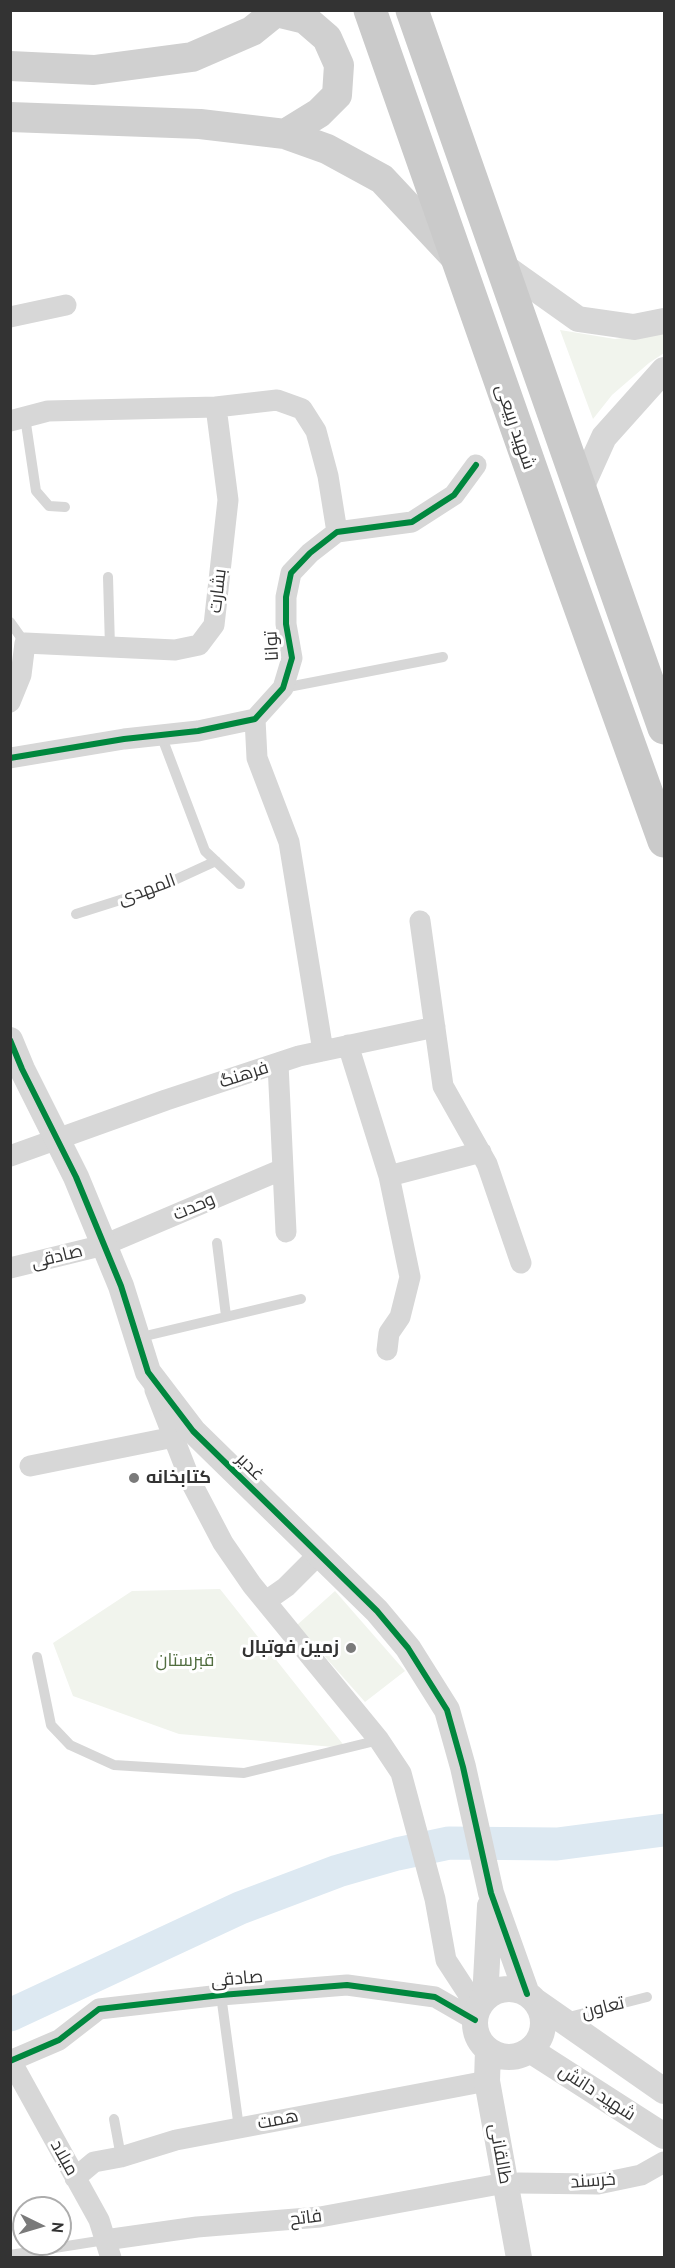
<!DOCTYPE html>
<html>
<head>
<meta charset="utf-8">
<style>
  body { margin:0 }
  #map { position:relative; width:675px; height:2268px; overflow:hidden; background:#fff; font-family:"PT Sans",sans-serif }
  canvas { display:block }
  .frame { position:absolute; inset:0; border:12px solid #333; pointer-events:none }
  .north { position:absolute; left:12px; top:2196px; width:60px; height:60px; box-sizing:border-box; background:#fff; border:2px solid #adadad; border-radius:50%; rotate:95deg; font-size:16px; font-weight:700; line-height:24px; text-align:center; color:#333 }
  .north::after { content:''; display:block; margin:auto; width:21px; height:27px; background:#7a7a7a; clip-path:polygon(50% 0,100% 100%,50% 72%,0 100%) }
</style>
</head>
<body>
<div id="map">
<canvas width="675" height="2268"></canvas>
<div class="frame"></div>
<div class="north">N</div>
</div>
<script>
const context = document.querySelector('canvas').getContext('2d');
context.lineJoin = 'round';
function paint(path, color) { context.fillStyle = color; context.fill(path, 'evenodd'); }
const toPath = rows => new Path2D(rows.map(r => 'M' + r).join(''));
function trace(path, color, width, dash) { context.strokeStyle = color; context.lineWidth = width; context.lineCap = dash ? 'butt' : 'round'; context.setLineDash(dash || []); context.stroke(path); }
function drawText(font, color, halo, rows, align = 'center') {
  context.font = font + ' "PT Sans",Cairo,sans-serif'; context.lineWidth = 6; context.setLineDash([]); context.textBaseline = 'middle'; context.strokeStyle = halo; context.fillStyle = color; for (const [text, x, y, turn = 0] of rows) {
    context.save(); context.translate(x, y); context.rotate((+turn || 0) * Math.PI / 180); context.textAlign = isNaN(turn) ? turn : align; if (halo) context.strokeText(text, 0, 0); context.fillText(text, 0, 0); context.restore();
  }
}
paint(toPath([
  [560,330,615,339,664,332,664,353,649,363,612,395,593,419],
  [220,1589,346,1748,179,1734,73,1696,53,1643,132,1591],
  [335,1591,405,1671,365,1702,297,1625]
]), '#f1f4ed');
trace(toPath([
  [10,2015,240,1908,338,1871,397,1854,449,1843,557,1844,664,1830]
]), '#dde9f2', 33);
trace(toPath([
  [25,417,36,491,49,506,65,507],
  [108,577,110,647],
  [10,622,25,643],
  [283,688,443,657],
  [161,735,205,851,240,884],
  [76,914,155,889,216,861],
  [217,1243,226,1316],
  [137,1338,301,1299],
  [37,1657,51,1725,70,1745,114,1765,244,1773,379,1740],
  [221,1995,239,2128],
  [565,2018,647,1997],
  [114,2119,121,2157],
  [10,2255,105,2240]
]), '#d7d7d7', 10);
trace(toPath([
  [10,317,66,305],
  [10,421,48,411,216,407,277,400,302,409,316,431,328,476,337,532],
  [10,702,21,675,25,643,175,650,199,645,214,625,228,500,216,407],
  [255,719,257,758,289,842,323,1051],
  [10,758,124,739,198,731,255,719,283,688,292,658,286,624,286,597,291,573,310,553,337,532,412,522,454,495,476,465],
  [420,921,443,1086,487,1164,521,1263],
  [348,1045,389,1176,410,1277,400,1317,389,1333,387,1350],
  [278,1064,286,1232],
  [10,1156,166,1100,299,1056,435,1027],
  [389,1176,481,1152],
  [10,1268,104,1245,283,1169],
  [155,1390,191,1482,223,1543,252,1585,379,1740,401,1773,435,1899,446,1960,478,2009],
  [30,1466,174,1437],
  [266,1601,286,1587,320,1553],
  [10,2061,59,2040,99,2009,221,1995,347,1985,435,1997,475,2020],
  [11,2061,99,2220,111,2258],
  [75,2178,94,2162,121,2157,176,2140,487,2081],
  [518,2183,598,2184,641,2175,664,2162],
  [105,2240,197,2227,320,2217,505,2183]
]), '#d7d7d7', 21);
trace(toPath([
  [502,265,578,319,634,327,664,321],
  [581,488,604,437,664,370],
  [10,1040,22,1069,76,1177,121,1286,148,1372,193,1431,377,1611,408,1648,447,1710,463,1767,491,1893,527,1994],
  '475 2023a34 34 0 1 1 68 0a34 34 0 1 1-68 0Z',
  [485,1999,490,1906],
  [535,2001,664,2091],
  [488,2050,487,2081,519,2258],
  [530,2050,664,2136]
]), '#d7d7d7', 26);
trace(toPath([
  [276,12,305,19,327,38,339,65,337,95,319,113,285,134],
  [10,66,94,70,192,57,252,31,278,10],
  [10,117,200,124,285,134,327,149,382,179,455,257]
]), '#d0d0d0', 30);
trace(toPath([
  [370,10,562,557,664,841],
  [412,10,664,728]
]), '#cacaca', 33);
trace(toPath([
  [10,758,124,739,198,731,255,719,283,688,292,658,286,624,286,597,291,573,310,553,337,532,412,522,454,495,476,465],
  [10,1040,22,1069,76,1177,121,1286,148,1372,193,1431,377,1611,408,1648,447,1710,463,1767,491,1893,527,1994],
  [10,2061,59,2040,99,2009,221,1995,347,1985,435,1997,475,2020]
]), '#00873e', 6);
for (const [x, y, r, color] of [
  [134,1478,6,"#7a7a7a"],
  [351,1648,6,"#7a7a7a"]
]) { const dot = new Path2D(); dot.arc(x, y, r, 0, 2 * Math.PI); context.fillStyle = color; context.fill(dot); trace(dot, '#fff', 2); }
drawText('18px', '#333', '#fff', [
  ["شهید ربیعی",515,427,71],
  ["بشارت",218,591,-83],
  ["توانا",272,646,-93],
  ["المهدی",147,890,-20],
  ["فرهنگ",244,1075,-18],
  ["وحدت",194,1207,-23],
  ["صادقی",57,1257,-14],
  ["غدیر",250,1467,44],
  ["صادقی",237,1979,-5],
  ["تعاون",603,2008,-14],
  ["شهید دانش",597,2093,33],
  ["همت",278,2120,-11],
  ["طالقانی",500,2154,80],
  ["میلاد",64,2158,61],
  ["خرسند",593,2181,-4],
  ["فاتح",306,2218,-7]
]);
drawText('bold 18px', '#333', '#fff', [
  ["کتابخانه",146,1478],
  ["زمین فوتبال",339,1648,"right"]
], 'left');
drawText('18px', '#526e40', '#fff', [
  ["قبرستان",185,1661]
]);
</script>
</body>
</html>
